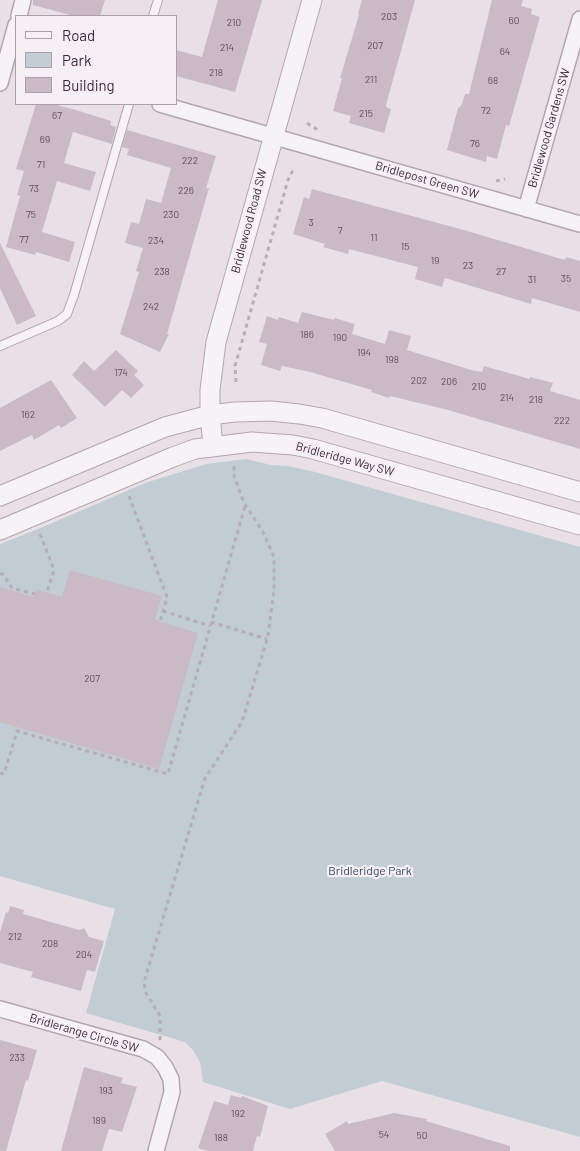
<!DOCTYPE html>
<html>
<head>
<meta charset="utf-8">
<style>
  body { margin:0 }
  #map { position:relative; width:580px; height:1151px; overflow:hidden; background:#e9e0e7; font-family:Barlow,sans-serif }
  canvas { display:block }
  .legend { position:absolute; left:15px; top:15px; width:162px; height:90px; box-sizing:border-box; background:#f6eff5; border:1px solid #ad9faa; margin:0; padding:6px 9px; list-style:none; font-size:15px; color:#40283a }
  .legend li { display:flex; align-items:center; gap:10px; height:25px }
  .legend b { width:25px; border:1px solid #ad9faa }
</style>
</head>
<body>
<div id="map">
<canvas width="580" height="1151"></canvas>
<ul class="legend">
<li><b style="height:6px;background:#f7f2f6"></b>Road</li>
<li><b style="height:14px;background:#c1ccd3"></b>Park</li>
<li><b style="height:14px;background:#c9bac5"></b>Building</li>
</ul>
</div>
<script>
const context = document.querySelector('canvas').getContext('2d');
context.lineJoin = 'round';
function paint(path, color) { context.fillStyle = color; context.fill(path, 'evenodd'); }
const toPath = rows => new Path2D(rows.map(r => 'M' + r).join(''));
function trace(path, color, width, dash) { context.strokeStyle = color; context.lineWidth = width; context.lineCap = dash ? 'butt' : 'round'; context.setLineDash(dash || []); context.stroke(path); }
function drawText(font, color, halo, rows, align = 'center') {
  context.font = font + ' Barlow,sans-serif'; context.lineWidth = 4.5; context.setLineDash([]); context.textBaseline = 'middle'; context.strokeStyle = halo; context.fillStyle = color; for (const [text, x, y, turn = 0] of rows) {
    context.save(); context.translate(x, y); context.rotate((+turn || 0) * Math.PI / 180); context.textAlign = isNaN(turn) ? turn : align; if (halo) context.strokeText(text, 0, 0); context.fillText(text, 0, 0); context.restore();
  }
}
paint(toPath([
  [246,459,271,465,288,466,315,472,580,547,580,1137,382,1081,290,1109,203,1082,200,1062,193,1050,185,1042,86,1013,115,909,0,876,0,544,43,527,145,483,206,464]
]), '#c1ccd3');
paint(toPath([
  [33,0,105,0,100,16,74,16,33,5],
  [218,0,262,0,235,92,176,76,176,50,202,57],
  [362,0,415,0,386,105,386,107,391,109,384,133,349,123,351,116,333,111,342,78,340,78,359,15,358,14],
  [492,0,523,0,521,6,532,9,531,14,540,17,509,126,506,125,497,159,487,156,486,162,447,150,458,108,461,106,465,94,469,94],
  [36,104,53,104,79,111,111,121,110,125,116,127,112,144,73,132,64,163,96,172,90,191,57,181,42,232,75,242,69,262,36,252,35,255,6,247,20,196,17,195,24,171,16,169],
  [127,130,216,156,206,188,209,188,167,334,169,334,160,352,120,334,139,272,136,271,143,248,125,243,131,222,139,224,146,199,161,203,171,168,127,155,129,149,122,147],
  [312,189,464,230,565,260,566,257,580,261,580,312,532,298,531,304,445,278,442,287,415,279,418,267,349,249,348,254,323,247,325,244,293,234,304,197,309,199],
  [0,243,36,316,17,325,0,288],
  [302,312,334,320,334,318,355,324,352,334,385,344,389,330,411,336,407,350,471,370,482,372,484,366,530,379,530,377,553,383,550,391,580,400,580,449,448,410,390,396,389,398,371,392,372,390,310,372,282,366,280,371,261,365,267,344,259,342,267,316,278,320,279,317,298,323],
  [116,350,138,371,134,375,144,385,131,398,122,390,105,407,72,375,84,361,94,371],
  [51,380,77,418,61,428,59,425,34,440,32,435,0,451,0,408],
  [70,570,162,596,155,620,198,633,159,769,0,722,0,587,34,597,36,589,62,597],
  [10,906,24,910,23,914,79,930,84,928,89,937,104,941,95,972,87,970,81,991,31,977,33,972,0,963,0,932,6,912,8,913],
  [0,1040,37,1050,28,1081,26,1080,6,1151,0,1151],
  [84,1067,123,1078,121,1083,137,1087,122,1132,109,1129,102,1151,61,1151],
  [231,1095,241,1098,242,1096,268,1106,260,1137,257,1136,253,1151,208,1151,198,1148,214,1101,228,1105],
  [394,1113,427,1119,426,1121,510,1146,510,1151,335,1151,325,1134,347,1121,348,1124]
]), '#c9bac5');
const service = toPath([
  [153,16,158,0],
  [0,346,58,321,67,314,74,295,129,104]
]);
const minor = toPath([
  [19,16,23,0],
  [0,83,16,25],
  [160,104,580,224],
  [526,209,580,19],
  [0,1009,143,1049,157,1057,165,1067,171,1079,172,1092,156,1151]
]);
const tertiary = toPath([
  [213,446,210,415,210,390,216,342,312,0],
  [0,496,165,427,210,415,235,412,271,411,299,414,322,418,580,492],
  [0,530,173,457,195,449,252,442,293,445,313,449,580,525]
]);
trace(service, '#b3a5b0', 10);
trace(minor, '#b3a5b0', 18);
trace(tertiary, '#b3a5b0', 21);
trace(toPath([
  [307,123,318,130],
  [496,181,505,179],
  [236,382,235,366,288,180,293,170],
  [129,496,167,597,160,622],
  [40,534,54,570,47,592],
  [0,574,3,574,12,588,35,594],
  [163,611,210,626],
  [211,622,267,639],
  [0,773,4,774,17,731,168,774,245,506],
  [160,1040,160,1016,146,993,144,982,205,778,242,722,268,636,274,590,274,557,263,532,244,503,234,476,234,464]
]), '#b9adb6', 3, [4, 4]);
trace(service, '#f7f2f6', 8);
trace(minor, '#f7f2f6', 15);
trace(tertiary, '#f7f2f6', 19);
drawText('10px', '#624c5d', null, [
  ["203",389,17],
  ["60",514,21],
  ["210",234,23],
  ["207",375,46],
  ["214",227,48],
  ["64",505,52],
  ["218",216,73],
  ["211",371,80],
  ["68",493,81],
  ["72",486,111],
  ["215",366,114],
  ["67",57,116],
  ["69",45,140],
  ["76",475,144],
  ["222",190,161],
  ["71",41,165],
  ["73",34,189],
  ["226",186,191],
  ["75",31,215],
  ["230",171,215],
  ["3",311,223],
  ["7",340,231],
  ["11",374,238],
  ["77",24,240],
  ["234",156,241],
  ["15",405,247],
  ["19",435,261],
  ["23",468,266],
  ["238",162,272],
  ["27",501,272],
  ["35",566,279],
  ["31",532,280],
  ["242",151,307],
  ["186",307,335],
  ["190",340,338],
  ["194",364,353],
  ["198",392,360],
  ["174",121,373],
  ["202",419,381],
  ["206",449,382],
  ["210",479,387],
  ["214",507,398],
  ["218",536,400],
  ["162",28,415],
  ["222",562,421],
  ["207",92,679],
  ["212",15,937],
  ["208",50,944],
  ["204",84,955],
  ["233",17,1058],
  ["193",106,1091],
  ["192",238,1114],
  ["189",99,1121],
  ["54",384,1135],
  ["50",422,1136],
  ["188",221,1138]
]);
drawText('12px', '#40283a', '#f6eff5', [
  ["Bridlewood Gardens SW",549,128,-74],
  ["Bridlepost Green SW",427,180,16],
  ["Bridlewood Road SW",249,221,-75],
  ["Bridleridge Way SW",345,459,15],
  ["Bridlerange Circle SW",84,1033,16]
]);
drawText('12px', '#354b5c', '#f6eff5', [
  ["Bridleridge Park",370,871]
]);
</script>
</body>
</html>
